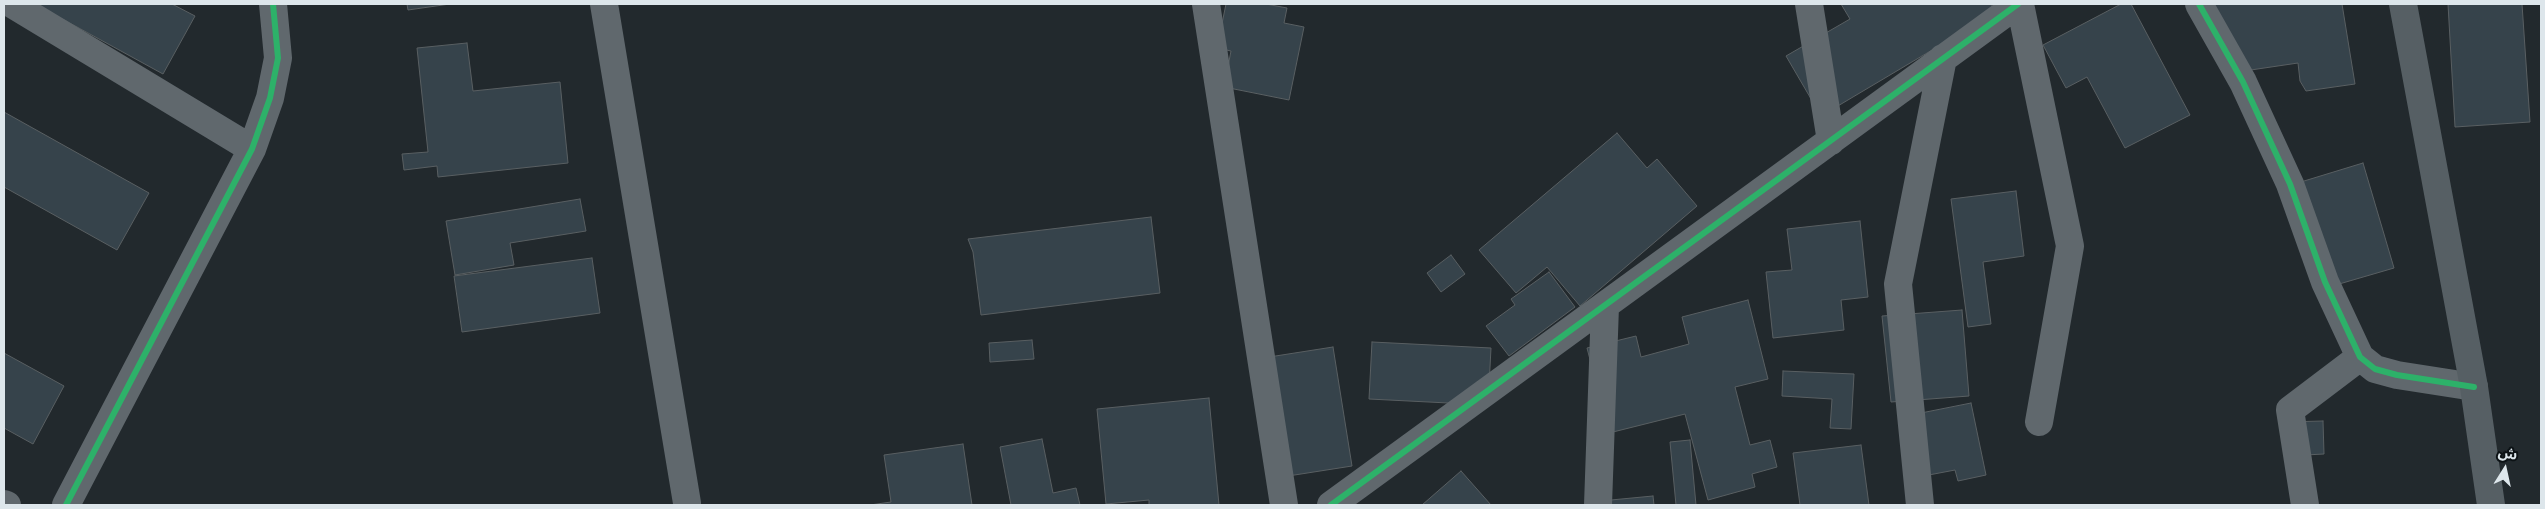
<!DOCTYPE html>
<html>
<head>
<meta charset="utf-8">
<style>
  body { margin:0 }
  #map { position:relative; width:2545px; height:509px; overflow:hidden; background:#22292d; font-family:"Varela Round","Noto Sans Arabic",sans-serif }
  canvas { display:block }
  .frame { position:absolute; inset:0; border:5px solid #dde6eb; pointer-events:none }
  .north { position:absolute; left:2480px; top:444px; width:50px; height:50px; -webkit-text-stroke:4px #0c1215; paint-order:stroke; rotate:10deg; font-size:14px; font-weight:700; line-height:20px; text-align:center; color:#dde6eb }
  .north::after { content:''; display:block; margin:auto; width:18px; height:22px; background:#dde6eb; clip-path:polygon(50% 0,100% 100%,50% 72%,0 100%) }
</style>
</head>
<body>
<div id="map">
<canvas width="2545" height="509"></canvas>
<div class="frame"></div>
<div class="north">ش</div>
</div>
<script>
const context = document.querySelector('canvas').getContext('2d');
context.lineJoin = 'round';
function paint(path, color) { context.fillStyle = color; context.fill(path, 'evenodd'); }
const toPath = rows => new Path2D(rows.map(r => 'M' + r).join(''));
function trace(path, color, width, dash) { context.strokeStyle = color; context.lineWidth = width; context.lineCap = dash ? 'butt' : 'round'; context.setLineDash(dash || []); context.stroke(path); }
const building = toPath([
  [35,4,172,4,195,16,163,74,35,4],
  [407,4,450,4,408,10,407,4],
  [1226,4,1266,4,1287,8,1284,23,1304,27,1289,100,1224,87,1231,51,1217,48,1226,4],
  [1841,4,1991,4,1996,12,1821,116,1786,56,1850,19,1841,4],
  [2121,4,2131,4,2190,115,2125,148,2087,77,2066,88,2043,45,2121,4],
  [2202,4,2342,4,2355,84,2306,91,2300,81,2298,63,2244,71,2202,4],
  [2448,4,2522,4,2530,122,2455,127,2448,4],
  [467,43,473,91,560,82,568,163,438,177,437,166,404,170,402,154,428,152,417,48,467,43],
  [4,112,149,193,117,250,4,187,4,112],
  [1617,133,1647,168,1657,159,1697,206,1580,306,1547,267,1516,293,1479,250,1617,133],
  [2363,163,2394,268,2322,289,2291,185,2363,163],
  [2016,191,2024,256,1983,262,1991,324,1968,327,1951,199,2016,191],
  [580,199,586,231,510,243,514,265,455,275,446,221,580,199],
  [1151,217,1160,293,981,315,973,252,968,239,1151,217],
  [1860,221,1868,297,1841,300,1844,330,1773,338,1766,272,1792,270,1787,229,1860,221],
  [1451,255,1465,274,1441,292,1427,273,1451,255],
  [592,258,600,313,462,332,454,276,592,258],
  [1549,272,1575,307,1509,356,1486,326,1515,305,1511,299,1549,272],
  [1748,300,1768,379,1735,387,1750,445,1770,440,1777,467,1752,474,1755,487,1708,500,1685,414,1609,433,1587,348,1636,336,1641,357,1689,344,1682,317,1748,300],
  [1962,310,1969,396,1891,402,1882,316,1962,310],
  [1032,340,1034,359,990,362,989,343,1032,340],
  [1372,342,1491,348,1488,405,1369,399,1372,342],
  [1333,347,1352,466,1269,479,1250,360,1333,347],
  [4,353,64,386,33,444,4,428,4,353],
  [1783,371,1854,374,1851,429,1830,428,1832,399,1782,396,1783,371],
  [1209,398,1219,505,1149,505,1149,500,1106,504,1097,409,1209,398],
  [1971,403,1986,475,1958,481,1955,470,1913,478,1901,417,1971,403],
  [2323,421,2324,454,2286,456,2285,422,2323,421],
  [1042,439,1053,493,1076,488,1080,505,1011,505,1000,447,1042,439],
  [1690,440,1696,505,1676,505,1670,442,1690,440],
  [963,444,972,505,870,505,891,502,884,455,963,444],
  [1861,445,1869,505,1800,505,1793,453,1861,445],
  [1461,471,1491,505,1422,505,1461,471],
  [1653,496,1654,505,1611,505,1611,500,1653,496]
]);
paint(building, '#36434b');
trace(building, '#595f62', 1);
trace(toPath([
  [12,4,252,149],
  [604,4,687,503],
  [1206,4,1284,505],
  [1809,4,1831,141],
  [2020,4,2070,246,2039,422],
  [2199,4,2243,82,2290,184,2325,282,2360,357,2375,369,2397,375,2474,387],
  [4,504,7,505],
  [66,505,252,149,270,98,278,58,273,4],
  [1331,505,2018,4],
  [1598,505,1605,306],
  [1920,505,1898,284,1943,58],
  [2305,505,2290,410,2360,357]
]), '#60686d', 28);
trace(toPath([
  [2403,4,2474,387,2491,505]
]), '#565f64', 28);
trace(toPath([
  [2199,4,2243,82,2290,184,2325,282,2360,357,2375,369,2397,375,2474,387],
  [66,505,252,149,270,98,278,58,273,4],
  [1331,505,2018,4]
]), '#2db169', 6);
</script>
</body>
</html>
